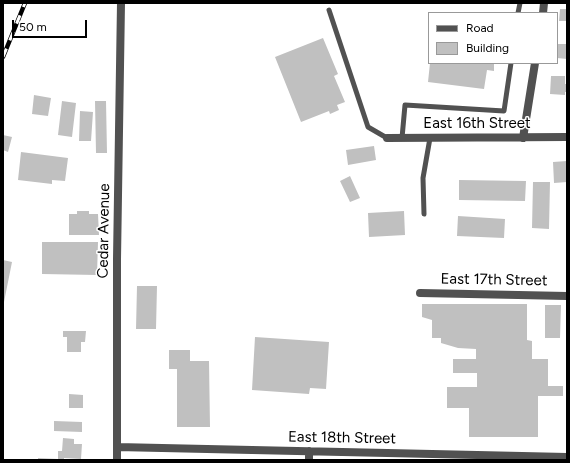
<!DOCTYPE html>
<html>
<head>
<meta charset="utf-8">
<style>
  body { margin:0 }
  #map { position:relative; width:570px; height:463px; overflow:hidden; background:#fff; font-family:Figtree,sans-serif }
  canvas { display:block }
  .frame { position:absolute; inset:0; border:4px solid #000; pointer-events:none }
  .legend { position:absolute; left:428px; top:12px; width:130px; height:52px; box-sizing:border-box; background:#fff; border:1px solid #999; margin:0; padding:5px 7px; list-style:none; font-size:12px; color:#000 }
  .legend li { display:flex; align-items:center; gap:8px; height:20px }
  .legend b { width:20px; border:1px solid #999 }
  .scale { position:absolute; left:12px; top:20px; width:75px; height:18px; box-sizing:border-box; border:2px solid #000; border-top:0; padding-left:5px; font-size:12px; line-height:14px; white-space:nowrap; color:#000; -webkit-text-stroke:3px #fff; paint-order:stroke }
</style>
</head>
<body>
<div id="map">
<canvas width="570" height="463"></canvas>
<div class="frame"></div>
<ul class="legend">
<li><b style="height:5px;background:#515151"></b>Road</li>
<li><b style="height:11px;background:#c0c0c0"></b>Building</li>
</ul>
<div class="scale">50 m</div>
</div>
<script>
const context = document.querySelector('canvas').getContext('2d');
context.lineJoin = 'round';
function paint(path, color) { context.fillStyle = color; context.fill(path, 'evenodd'); }
const toPath = rows => new Path2D(rows.map(r => 'M' + r).join(''));
function trace(path, color, width, dash) { context.strokeStyle = color; context.lineWidth = width; context.lineCap = dash ? 'butt' : 'round'; context.setLineDash(dash || []); context.stroke(path); }
function drawText(font, color, halo, rows, align = 'center') {
  context.font = font + ' Figtree,sans-serif'; context.lineWidth = 3; context.setLineDash([]); context.textBaseline = 'middle'; context.strokeStyle = halo; context.fillStyle = color; for (const [text, x, y, turn = 0] of rows) {
    context.save(); context.translate(x, y); context.rotate((+turn || 0) * Math.PI / 180); context.textAlign = isNaN(turn) ? turn : align; if (halo) context.strokeText(text, 0, 0); context.fillText(text, 0, 0); context.restore();
  }
}
paint(toPath([
  [560,9,567,9,567,21,559,21],
  [323,38,338,74,334,76,345,102,337,105,339,110,330,114,329,111,301,122,275,57],
  [557,44,567,44,567,59,557,58],
  [430,63,494,63,494,71,487,70,484,89,428,82],
  [551,76,565,76,565,84,567,84,567,92,565,92,565,95,550,94],
  [34,95,51,98,48,116,32,114],
  [62,101,76,103,72,137,58,135],
  [95,101,106,101,107,153,96,153],
  [80,111,93,112,91,141,79,141],
  [3,135,12,137,8,152,3,150],
  [374,146,376,160,348,165,346,150],
  [21,152,68,158,65,181,52,180,52,184,18,180],
  [567,161,567,182,554,183,553,162],
  [350,176,360,198,350,202,340,181],
  [459,180,526,181,525,201,459,200],
  [533,182,550,182,549,229,532,228],
  [77,211,89,211,89,214,98,214,99,235,69,235,69,214,77,214],
  [404,211,405,235,369,237,368,213],
  [458,216,505,219,504,238,457,236],
  [42,242,98,242,97,275,42,274],
  [3,260,12,262,4,302,3,302],
  [137,286,157,286,156,329,136,329],
  [422,304,527,304,527,340,532,341,532,359,548,359,548,386,563,386,563,396,538,396,538,437,469,437,469,408,447,408,447,387,477,387,477,373,453,373,453,359,476,359,476,349,458,348,441,343,441,338,432,338,432,320,422,317],
  [545,305,561,305,560,338,545,338],
  [63,331,86,331,85,342,81,342,81,352,67,352,67,337,63,337],
  [255,337,329,342,326,389,310,388,309,394,252,390],
  [169,350,190,350,190,361,209,361,210,427,177,427,177,369,169,369],
  [69,394,83,395,83,408,69,408],
  [54,421,82,422,82,432,54,431],
  [63,438,74,439,74,444,82,444,81,459,64,458,64,460,38,460,38,458,58,459,58,451,62,451]
]), '#c0c0c0');
trace(toPath([
  [329,10,368,127,387,138],
  [518,13,520,3],
  [402,138,405,105,504,111,511,63],
  [424,214,423,178,430,138]
]), '#515151', 5);
trace(toPath([
  [543,13,544,3],
  [387,138,567,137],
  [523,138,535,63],
  [420,293,567,296],
  [117,447,567,457],
  [117,460,117,259,121,3],
  [309,460,309,451]
]), '#515151', 8);
const rail = toPath([
  [3,57,25,3]
]);
trace(rail, '#000', 4.5);
trace(rail, '#fff', 3, [9]);
drawText('15px', '#000', '#fff', [
  ["East 16th Street",477,124],
  ["Cedar Avenue",104,231,-89],
  ["East 17th Street",494,280,1],
  ["East 18th Street",342,438,1]
]);
</script>
</body>
</html>
